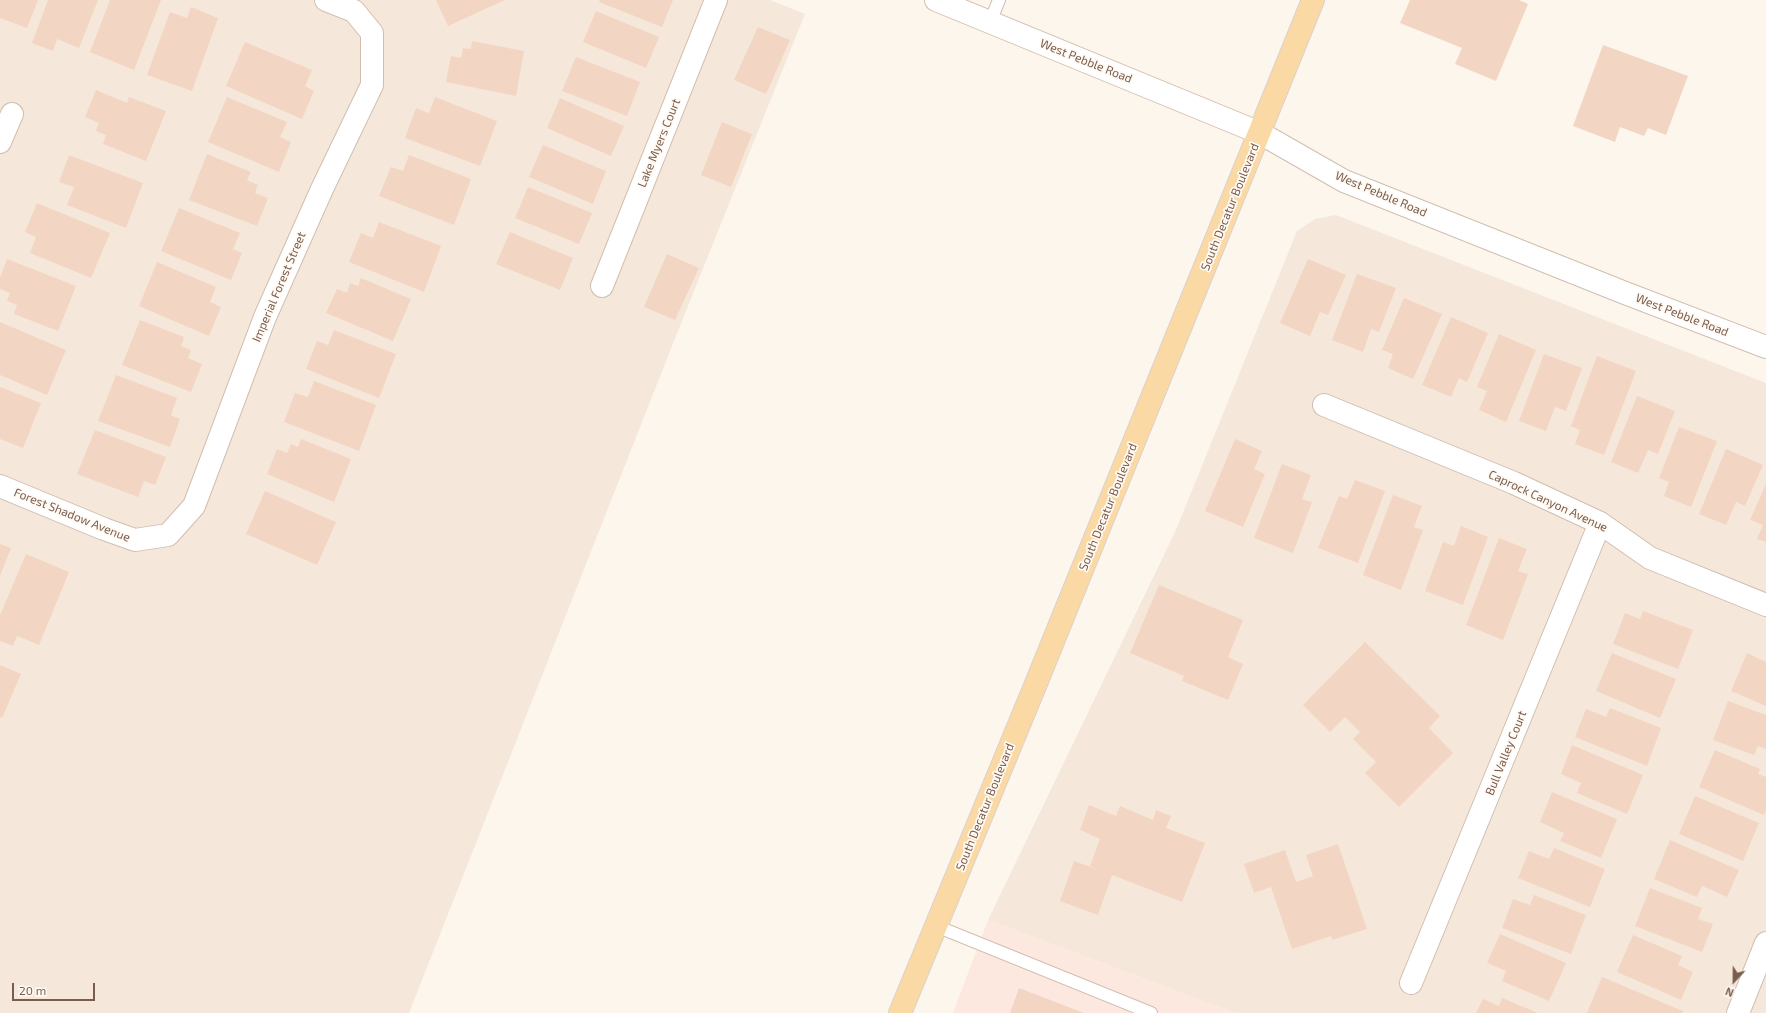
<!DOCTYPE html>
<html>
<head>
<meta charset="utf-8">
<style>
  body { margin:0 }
  #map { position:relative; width:1766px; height:1013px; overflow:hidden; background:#fdf6ec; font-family:"Exo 2",sans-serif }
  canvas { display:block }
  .north { position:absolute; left:1714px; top:961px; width:40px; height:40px; -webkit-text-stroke:3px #fffaf3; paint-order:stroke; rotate:202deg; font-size:11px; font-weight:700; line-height:16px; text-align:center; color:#7a5c4d }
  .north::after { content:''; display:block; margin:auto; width:14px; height:18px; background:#7a5c4d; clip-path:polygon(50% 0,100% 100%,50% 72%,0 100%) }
  .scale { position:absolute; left:12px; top:983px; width:83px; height:18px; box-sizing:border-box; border:2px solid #7a5c4d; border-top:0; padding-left:5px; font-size:12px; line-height:14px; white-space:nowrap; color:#7a5c4d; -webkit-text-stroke:3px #fffaf3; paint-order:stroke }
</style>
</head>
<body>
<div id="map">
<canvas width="1766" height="1013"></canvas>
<div class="north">N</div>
<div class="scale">20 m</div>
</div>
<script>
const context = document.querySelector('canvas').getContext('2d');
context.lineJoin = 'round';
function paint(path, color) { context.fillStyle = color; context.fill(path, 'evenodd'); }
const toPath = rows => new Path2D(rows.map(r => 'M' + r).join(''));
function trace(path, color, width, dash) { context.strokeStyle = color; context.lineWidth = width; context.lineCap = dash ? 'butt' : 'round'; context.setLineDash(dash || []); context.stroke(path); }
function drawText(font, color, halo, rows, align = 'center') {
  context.font = font + ' "Exo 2",sans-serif'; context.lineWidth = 3.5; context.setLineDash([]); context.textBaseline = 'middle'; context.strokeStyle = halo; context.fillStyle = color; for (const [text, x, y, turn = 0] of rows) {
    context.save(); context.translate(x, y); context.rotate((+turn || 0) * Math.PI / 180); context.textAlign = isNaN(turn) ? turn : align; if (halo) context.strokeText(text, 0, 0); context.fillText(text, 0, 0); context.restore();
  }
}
paint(toPath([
  [0,0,770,0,805,14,674,341,409,1013,0,1013],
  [1336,215,1766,383,1766,1013,1234,1013,988,920,1176,530,1297,231,1315,219]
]), '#f5e8da');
paint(toPath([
  [988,920,1234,1013,953,1013]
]), '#fde8e0');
paint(toPath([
  [0,0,38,0,27,28,0,18],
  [48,0,98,0,79,48,57,39,53,51,32,43],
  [110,0,161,0,134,70,90,52],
  [436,0,505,0,448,26],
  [600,0,673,0,662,27,599,2],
  [1410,0,1519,0,1528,4,1496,81,1455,64,1462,48,1400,23],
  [191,7,218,18,192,91,147,75,170,12,187,18],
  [596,11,659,37,646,68,583,42],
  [758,27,790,40,766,94,734,80],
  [472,41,524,51,516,96,446,82,451,56,461,58,463,48,471,49],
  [245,42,312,70,305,86,314,91,302,119,226,86],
  [1603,45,1688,76,1666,135,1648,128,1644,136,1620,127,1615,142,1573,126],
  [576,57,640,82,627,116,562,91],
  [96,90,127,103,129,97,166,111,146,161,103,144,106,135,96,131,99,123,85,117],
  [227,97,287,122,280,137,291,142,279,172,208,142],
  [435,97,497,121,480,166,405,138,416,108,429,113],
  [560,98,624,126,611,156,547,128],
  [722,122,752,134,731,187,701,175],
  [543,145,606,171,593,204,529,177],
  [207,154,251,172,247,180,258,185,255,193,268,198,257,226,189,200],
  [69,155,143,183,126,228,67,205,74,187,59,182],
  [409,155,471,179,454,225,379,196,391,167,403,171],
  [528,187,592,213,579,244,515,218],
  [37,203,110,233,91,278,30,253,36,237,25,232],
  [179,208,240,233,233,249,242,253,231,280,161,251],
  [379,222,441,246,424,292,349,262,361,233,373,238],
  [510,232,573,258,560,290,496,264],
  [667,254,699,268,675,320,644,307],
  [7,259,76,286,58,331,14,314,17,305,7,301,10,293,0,289,0,278],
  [1308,259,1346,275,1328,315,1320,312,1310,336,1280,323],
  [157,262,216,287,210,302,221,307,209,336,139,306],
  [1357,274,1396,288,1379,332,1371,329,1363,352,1332,340],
  [361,278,411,299,393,341,326,313,337,289,347,293,350,283,358,286],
  [1404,298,1442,314,1413,379,1388,368,1393,354,1382,350],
  [1451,317,1488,333,1467,382,1459,378,1451,397,1422,385],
  [140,320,184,337,181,346,191,350,188,358,202,364,191,392,122,365],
  [0,322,66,350,47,395,0,375],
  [334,330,396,354,379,398,306,369,317,341,328,345],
  [1499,334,1536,350,1506,422,1479,410,1487,391,1477,387],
  [1544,354,1582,368,1566,411,1555,407,1546,431,1519,421],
  [1597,356,1636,371,1604,455,1575,444,1580,430,1571,426],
  [116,375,177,398,171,415,180,419,170,447,98,421],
  [314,381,376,405,359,451,284,422,295,393,308,397],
  [0,387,41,403,23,448,0,439],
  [1637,396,1675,411,1658,454,1648,450,1638,473,1611,462],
  [1679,427,1717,441,1691,507,1664,496,1669,482,1659,478],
  [95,430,166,457,155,485,144,481,138,497,77,474],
  [301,439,351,459,334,502,267,474,277,449,287,453,291,444,298,447],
  [1235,439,1262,451,1254,469,1265,474,1243,527,1205,511],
  [1726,449,1763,465,1745,506,1736,502,1726,525,1699,514],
  [1282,464,1311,475,1302,499,1312,502,1293,553,1254,538],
  [1355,480,1385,491,1358,563,1318,548,1339,496,1347,499],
  [1766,484,1766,542,1757,539,1763,525,1750,520],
  [265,491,336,522,317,565,246,534],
  [1393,495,1422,506,1414,527,1423,530,1401,590,1363,575],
  [1461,526,1488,537,1463,605,1425,591,1443,542,1454,546],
  [1499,538,1527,549,1518,571,1528,574,1503,640,1466,625],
  [0,544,11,548,0,576],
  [26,554,69,572,39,645,17,636,13,646,0,641,0,615],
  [1159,585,1243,620,1228,657,1243,664,1228,700,1182,681,1184,676,1130,653],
  [1643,611,1693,630,1678,669,1613,644,1625,613,1640,619],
  [1365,642,1440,716,1429,728,1453,753,1399,807,1365,773,1376,762,1353,739,1360,732,1345,717,1330,732,1303,705],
  [1612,653,1676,679,1660,718,1596,691],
  [1747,653,1766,662,1766,706,1731,691],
  [0,665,21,674,2,718,0,717],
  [1728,701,1766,715,1766,749,1758,746,1754,755,1713,740],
  [1610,708,1661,728,1647,766,1575,737,1586,709,1606,717],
  [1572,745,1643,775,1627,814,1577,793,1581,783,1561,774],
  [1715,750,1760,769,1758,774,1766,777,1766,810,1764,815,1699,787],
  [1552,792,1617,819,1601,858,1560,841,1564,833,1540,822],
  [1695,796,1759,823,1743,861,1679,834],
  [1089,805,1116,816,1120,806,1153,820,1156,810,1171,816,1166,828,1205,843,1182,902,1112,875,1098,915,1060,901,1074,861,1102,871,1090,866,1100,839,1080,830],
  [1670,840,1739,870,1727,897,1702,886,1697,897,1654,879],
  [1338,844,1367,929,1332,940,1331,936,1292,949,1271,887,1254,893,1244,864,1285,850,1296,882,1313,876,1306,855],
  [1554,848,1605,869,1590,907,1518,878,1529,851,1549,859],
  [1650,888,1702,908,1698,919,1713,924,1702,952,1635,926],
  [1534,895,1586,915,1571,954,1502,928,1513,899,1530,905],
  [1500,934,1566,963,1549,1001,1502,981,1506,971,1487,963],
  [1633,935,1682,956,1678,965,1693,972,1681,1000,1617,972],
  [1602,977,1683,1011,1682,1013,1587,1013],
  [1019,988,1084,1013,1010,1013],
  [1502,998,1538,1013,1476,1013,1483,999,1499,1006]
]), '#f3d5c3');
const lane = toPath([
  [990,22,999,0],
  [936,926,1151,1013]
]);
const street = toPath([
  [1260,133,1344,181,1625,293,1766,347],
  [0,142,12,114],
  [602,286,716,0],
  [1324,405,1514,483,1600,523,1650,558,1766,605],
  [0,486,104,529,135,540,168,535,194,506,265,317,322,189,372,85,372,33,354,11,326,0],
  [1411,983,1600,523],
  [1738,1013,1766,943]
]);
const secondary = toPath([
  [936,0,1260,133]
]);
const primary = toPath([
  [900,1013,1035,686,1313,0]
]);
trace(lane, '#d1beb0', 14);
trace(street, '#d1beb0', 24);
trace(secondary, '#d6c0b0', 24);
trace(primary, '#dad1cd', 24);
trace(lane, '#fff', 12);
trace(street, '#fff', 22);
trace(secondary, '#fff', 22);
trace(primary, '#fbd9a5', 22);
drawText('12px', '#7a5c4d', '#fffaf3', [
  ["West Pebble Road",1086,61,22],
  ["Lake Myers Court",659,143,-68],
  ["West Pebble Road",1381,194,23],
  ["South Decatur Boulevard",1230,207,-68],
  ["Imperial Forest Street",279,287,-67],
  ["West Pebble Road",1682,315,21],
  ["Caprock Canyon Avenue",1548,501,25],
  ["South Decatur Boulevard",1108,507,-68],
  ["Forest Shadow Avenue",72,515,22],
  ["Bull Valley Court",1506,753,-68],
  ["South Decatur Boulevard",985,807,-68]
]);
</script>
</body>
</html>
